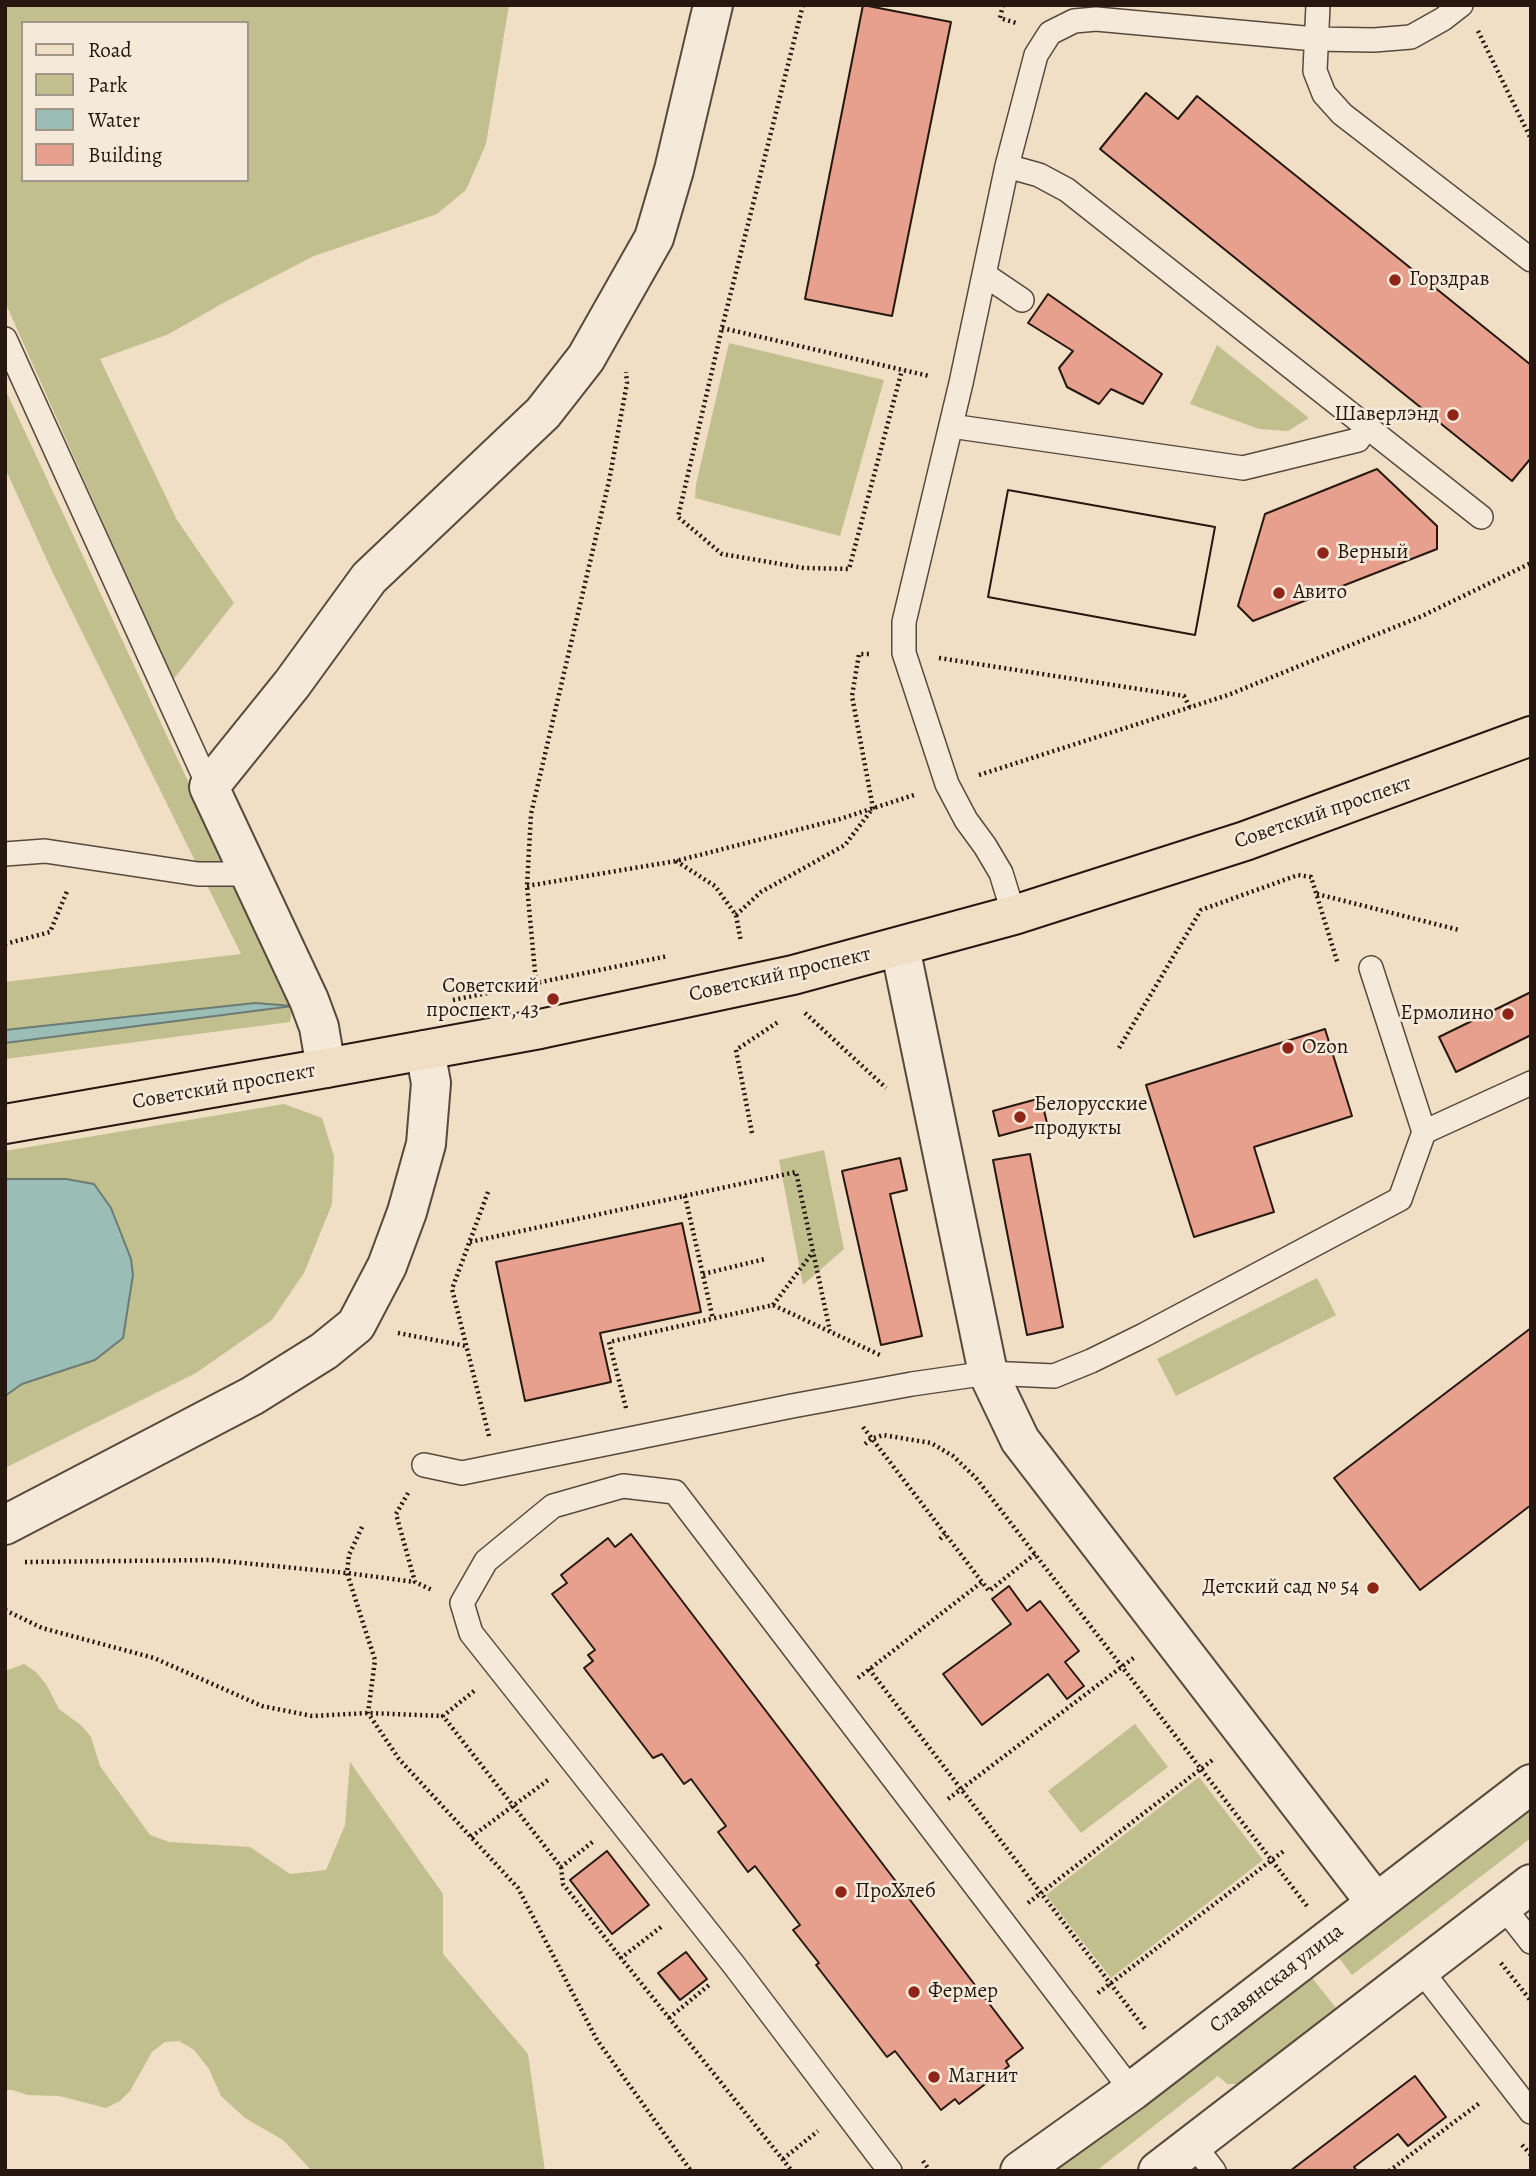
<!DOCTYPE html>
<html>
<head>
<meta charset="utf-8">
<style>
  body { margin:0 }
  #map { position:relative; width:1536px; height:2176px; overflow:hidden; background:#f0dfc5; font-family:Alegreya,serif }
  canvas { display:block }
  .frame { position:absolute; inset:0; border:7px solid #261710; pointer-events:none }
  .legend { position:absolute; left:21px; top:21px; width:228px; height:161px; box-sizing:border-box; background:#f5ead9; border:2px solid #a29689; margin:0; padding:9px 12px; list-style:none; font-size:21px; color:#261710 }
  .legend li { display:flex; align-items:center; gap:14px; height:35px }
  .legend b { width:35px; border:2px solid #a29689 }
</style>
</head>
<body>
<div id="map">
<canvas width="1536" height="2176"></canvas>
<div class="frame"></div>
<ul class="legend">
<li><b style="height:9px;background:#f0dfc5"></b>Road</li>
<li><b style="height:19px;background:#c2bf8f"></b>Park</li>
<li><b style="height:19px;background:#9abdb5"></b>Water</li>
<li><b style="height:19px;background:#e6a08d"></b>Building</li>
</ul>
</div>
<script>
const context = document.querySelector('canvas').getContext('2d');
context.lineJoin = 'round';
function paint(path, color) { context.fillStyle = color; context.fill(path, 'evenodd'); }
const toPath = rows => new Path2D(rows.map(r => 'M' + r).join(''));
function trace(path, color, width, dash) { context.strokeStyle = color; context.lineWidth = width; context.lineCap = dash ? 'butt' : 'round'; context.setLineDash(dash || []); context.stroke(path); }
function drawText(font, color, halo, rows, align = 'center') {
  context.font = font + ' Alegreya,serif'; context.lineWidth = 5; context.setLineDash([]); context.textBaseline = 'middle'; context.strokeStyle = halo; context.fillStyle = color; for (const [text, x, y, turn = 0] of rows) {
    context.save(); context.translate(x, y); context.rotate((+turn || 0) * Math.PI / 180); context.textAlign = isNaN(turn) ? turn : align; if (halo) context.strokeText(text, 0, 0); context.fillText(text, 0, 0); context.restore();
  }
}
paint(toPath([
  [5,5,509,5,486,144,466,190,437,214,314,256,225,302,169,334,100,359,177,520,234,603,173,680,5,302],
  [23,23,247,23,247,180,23,180],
  [729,343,884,380,840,536,695,498,696,484],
  [1217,345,1309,418,1288,431,1259,429,1190,404],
  [5,389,293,1006,290,1022,5,1059,5,1043,288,1007,255,1003,5,1030,5,982,241,954,52,571,5,468],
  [284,1104,322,1118,334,1156,332,1204,304,1273,272,1320,196,1373,5,1468,5,1151],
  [824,1150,844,1249,803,1285,779,1160],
  [1317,1278,1336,1315,1176,1396,1157,1359],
  [24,1664,36,1672,46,1684,59,1709,82,1726,91,1737,100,1766,150,1835,169,1842,250,1847,290,1874,326,1870,345,1825,350,1762,443,1894,443,1954,528,2054,545,2171,312,2171,283,2140,245,2118,221,2096,209,2069,194,2050,179,2041,165,2042,152,2052,130,2091,120,2101,106,2108,59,2096,28,2095,12,2090,5,2090,5,1671],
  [1135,1724,1168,1767,1081,1833,1048,1791],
  [1199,1777,1263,1860,1111,1978,1046,1895],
  [1531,1797,1531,1838,1352,1975,1332,1949],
  [1306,1970,1336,2008,1239,2084,1227,2084,1218,2076,1096,2171,1047,2171]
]), '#c2bf8f');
const water = toPath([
  [255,1003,293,1006,5,1043,5,1030,255,1003],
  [5,1179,66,1179,94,1184,111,1208,131,1259,133,1275,123,1338,95,1360,22,1384,5,1396,5,1179]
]);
paint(water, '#9abdb5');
trace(water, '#6c7b73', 2);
const building = toPath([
  [863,5,951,22,892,316,805,299,863,5],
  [1146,93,1178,119,1197,96,1531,365,1531,458,1512,481,1100,149,1146,93],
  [1048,294,1162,374,1143,404,1111,389,1099,404,1067,387,1059,368,1073,351,1028,323,1048,294],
  [1377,469,1437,526,1437,549,1253,621,1238,606,1265,514,1377,469],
  [1008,490,1215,527,1195,635,988,597,1008,490],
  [1008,490,1215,527,1195,635,988,597,1008,490],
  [1531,992,1531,1035,1456,1072,1439,1037,1531,992],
  [1325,1029,1352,1116,1254,1147,1274,1212,1194,1237,1146,1085,1325,1029],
  [1041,1098,1047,1123,999,1136,993,1111,1041,1098],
  [1030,1154,1063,1327,1027,1335,993,1160,1030,1154],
  [900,1158,907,1190,890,1194,922,1336,881,1345,842,1171,900,1158],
  [682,1223,701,1312,600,1333,611,1382,525,1401,496,1262,682,1223],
  [1531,1328,1531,1505,1420,1590,1334,1478,1531,1328],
  [631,1534,1023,2048,1006,2061,1009,2066,959,2104,955,2099,941,2110,895,2051,887,2057,816,1965,819,1963,793,1930,800,1925,755,1866,748,1872,718,1832,726,1826,691,1779,684,1784,662,1754,653,1758,584,1668,593,1661,588,1655,595,1650,552,1594,567,1583,561,1575,608,1538,615,1547,631,1534],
  [1009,1586,1027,1611,1040,1601,1079,1651,1065,1662,1084,1686,1067,1699,1048,1674,982,1725,943,1674,1011,1624,992,1599,1009,1586],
  [607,1851,649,1905,612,1934,570,1880,607,1851],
  [686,1952,707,1979,680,2000,658,1973,686,1952],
  [1415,2076,1446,2117,1408,2146,1398,2134,1354,2167,1357,2171,1290,2171,1415,2076]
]);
paint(building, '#e6a08d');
trace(building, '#261710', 2);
const lane = toPath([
  [1318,5,1315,71,1324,94,1342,114,1531,260],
  [1007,166,1039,175,1067,190,1481,517],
  [985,275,1022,300],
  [5,339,209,787],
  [951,426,1243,468,1358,440,1367,426],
  [5,854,45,851,198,874,251,874],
  [1014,915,1001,873,985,846,966,820,947,784,904,653,904,622,961,383,1007,166,1036,55,1050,33,1074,21,1096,19,1315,39,1374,40,1411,37,1443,19,1461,5],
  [1371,968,1424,1132],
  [424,1465,462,1473,792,1406,912,1384,988,1373,1054,1376,1091,1361,1144,1335,1400,1199,1424,1132,1531,1083],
  [1502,1905,1531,1942],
  [1420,1969,1531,2112],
  [1193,2144,1214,2171],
  [890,2171,734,1965,471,1633,462,1603,486,1561,553,1506,623,1486,675,1492,1132,2091]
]);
const street = toPath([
  [900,947,988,1373,1020,1440,1376,1903],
  [326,1068,319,1027,309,1000,209,787,292,684,369,578,543,413,586,358,654,238,674,170,713,5],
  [5,1525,252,1396,324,1351,356,1325,387,1266,407,1212,426,1144,431,1083,425,1050],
  [1020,2171,1132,2091,1531,1784],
  [1158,2171,1531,1884]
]);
const primary = toPath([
  [5,1124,326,1068,540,1029,793,975,1014,915,1245,841,1531,736]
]);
trace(lane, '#58493d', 26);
trace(street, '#58493d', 42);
trace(primary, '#261710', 42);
trace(toPath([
  [803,5,722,328,678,517,722,554,804,568,849,569,902,370],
  [1003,5,1000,18,1016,23],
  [1478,31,1531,139],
  [722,328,929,376],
  [939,658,1184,696,1190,708],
  [979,775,1228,695,1422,616,1531,563],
  [676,861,715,886,736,915,741,942],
  [527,886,676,861,840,819,917,794],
  [1317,894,1459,930],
  [736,915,761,892,845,845,873,808,852,696,859,654,871,654],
  [5,944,50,932,68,889],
  [536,983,527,886,531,814,609,481,627,383,626,372],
  [453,1000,668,956],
  [805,1013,886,1088],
  [1119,1048,1201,910,1298,875,1311,877,1338,964],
  [752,1133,736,1050,778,1022],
  [488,1192,452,1289,489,1436],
  [685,1196,713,1319],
  [470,1242,796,1172,830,1331],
  [703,1274,765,1259],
  [773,1305,813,1252],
  [398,1333,466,1346],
  [626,1408,609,1342,773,1305,880,1355],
  [863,1427,989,1591,1035,1554],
  [865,1444,871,1439,883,1435,931,1443,953,1456,976,1478,1307,1906],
  [408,1493,396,1514,415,1582,432,1590],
  [362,1527,349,1555,347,1573,375,1660,368,1713,399,1759,518,1888,597,2040,691,2171],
  [940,1539,945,1534],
  [25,1562,212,1560,347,1573,415,1582],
  [5,1610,42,1628,154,1658,262,1706,312,1716,368,1713,443,1716],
  [869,1669,1146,2030],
  [858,1678,982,1582],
  [474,1691,443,1716,561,1867,595,1840],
  [948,1799,1136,1656],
  [471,1837,548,1780],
  [561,1867,563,1884,621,1958],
  [1028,1903,1215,1758],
  [661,1927,621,1958,792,2171],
  [1501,1963,1531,2001],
  [1098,1993,1285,1850],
  [669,2018,709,1985],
  [1522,2145,1531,2155],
  [783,2159,818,2131],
  [923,2161,930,2171],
  [1389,2171,1481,2102]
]), '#261710', 4.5, [2, 3.5]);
trace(lane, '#f5ead9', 23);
trace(street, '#f5ead9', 38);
trace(primary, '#f0dfc5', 38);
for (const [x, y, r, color] of [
  [1395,280,7,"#8f2418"],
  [1453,415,7,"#8f2418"],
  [1323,553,7,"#8f2418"],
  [1279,593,7,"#8f2418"],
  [553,999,7,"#8f2418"],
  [1508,1014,7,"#8f2418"],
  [1288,1048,7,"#8f2418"],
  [1020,1117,7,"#8f2418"],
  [1373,1588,7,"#8f2418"],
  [841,1892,7,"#8f2418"],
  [914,1992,7,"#8f2418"],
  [934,2077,7,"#8f2418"]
]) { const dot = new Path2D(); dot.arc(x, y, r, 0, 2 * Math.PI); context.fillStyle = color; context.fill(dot); trace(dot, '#f5ead9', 2.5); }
drawText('21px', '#261710', '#f5ead9', [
  ["Горздрав",1409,280],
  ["Шаверлэнд",1439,415,"right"],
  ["Верный",1337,553],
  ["Авито",1293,593],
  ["Советский",539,987,"right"],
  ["проспект, 43",539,1011,"right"],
  ["Ермолино",1494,1014,"right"],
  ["Ozon",1302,1048],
  ["Белорусские",1034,1105],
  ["продукты",1034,1129],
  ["Детский сад № 54",1359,1588,"right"],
  ["ПроХлеб",855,1892],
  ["Фермер",928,1992],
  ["Магнит",948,2077]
], 'left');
drawText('21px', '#261710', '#f5ead9', [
  ["Советский проспект",1323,813,-19],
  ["Советский проспект",780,975,-13],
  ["Советский проспект",224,1087,-10],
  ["Славянская улица",1277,1979,-38]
]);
</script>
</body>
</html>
